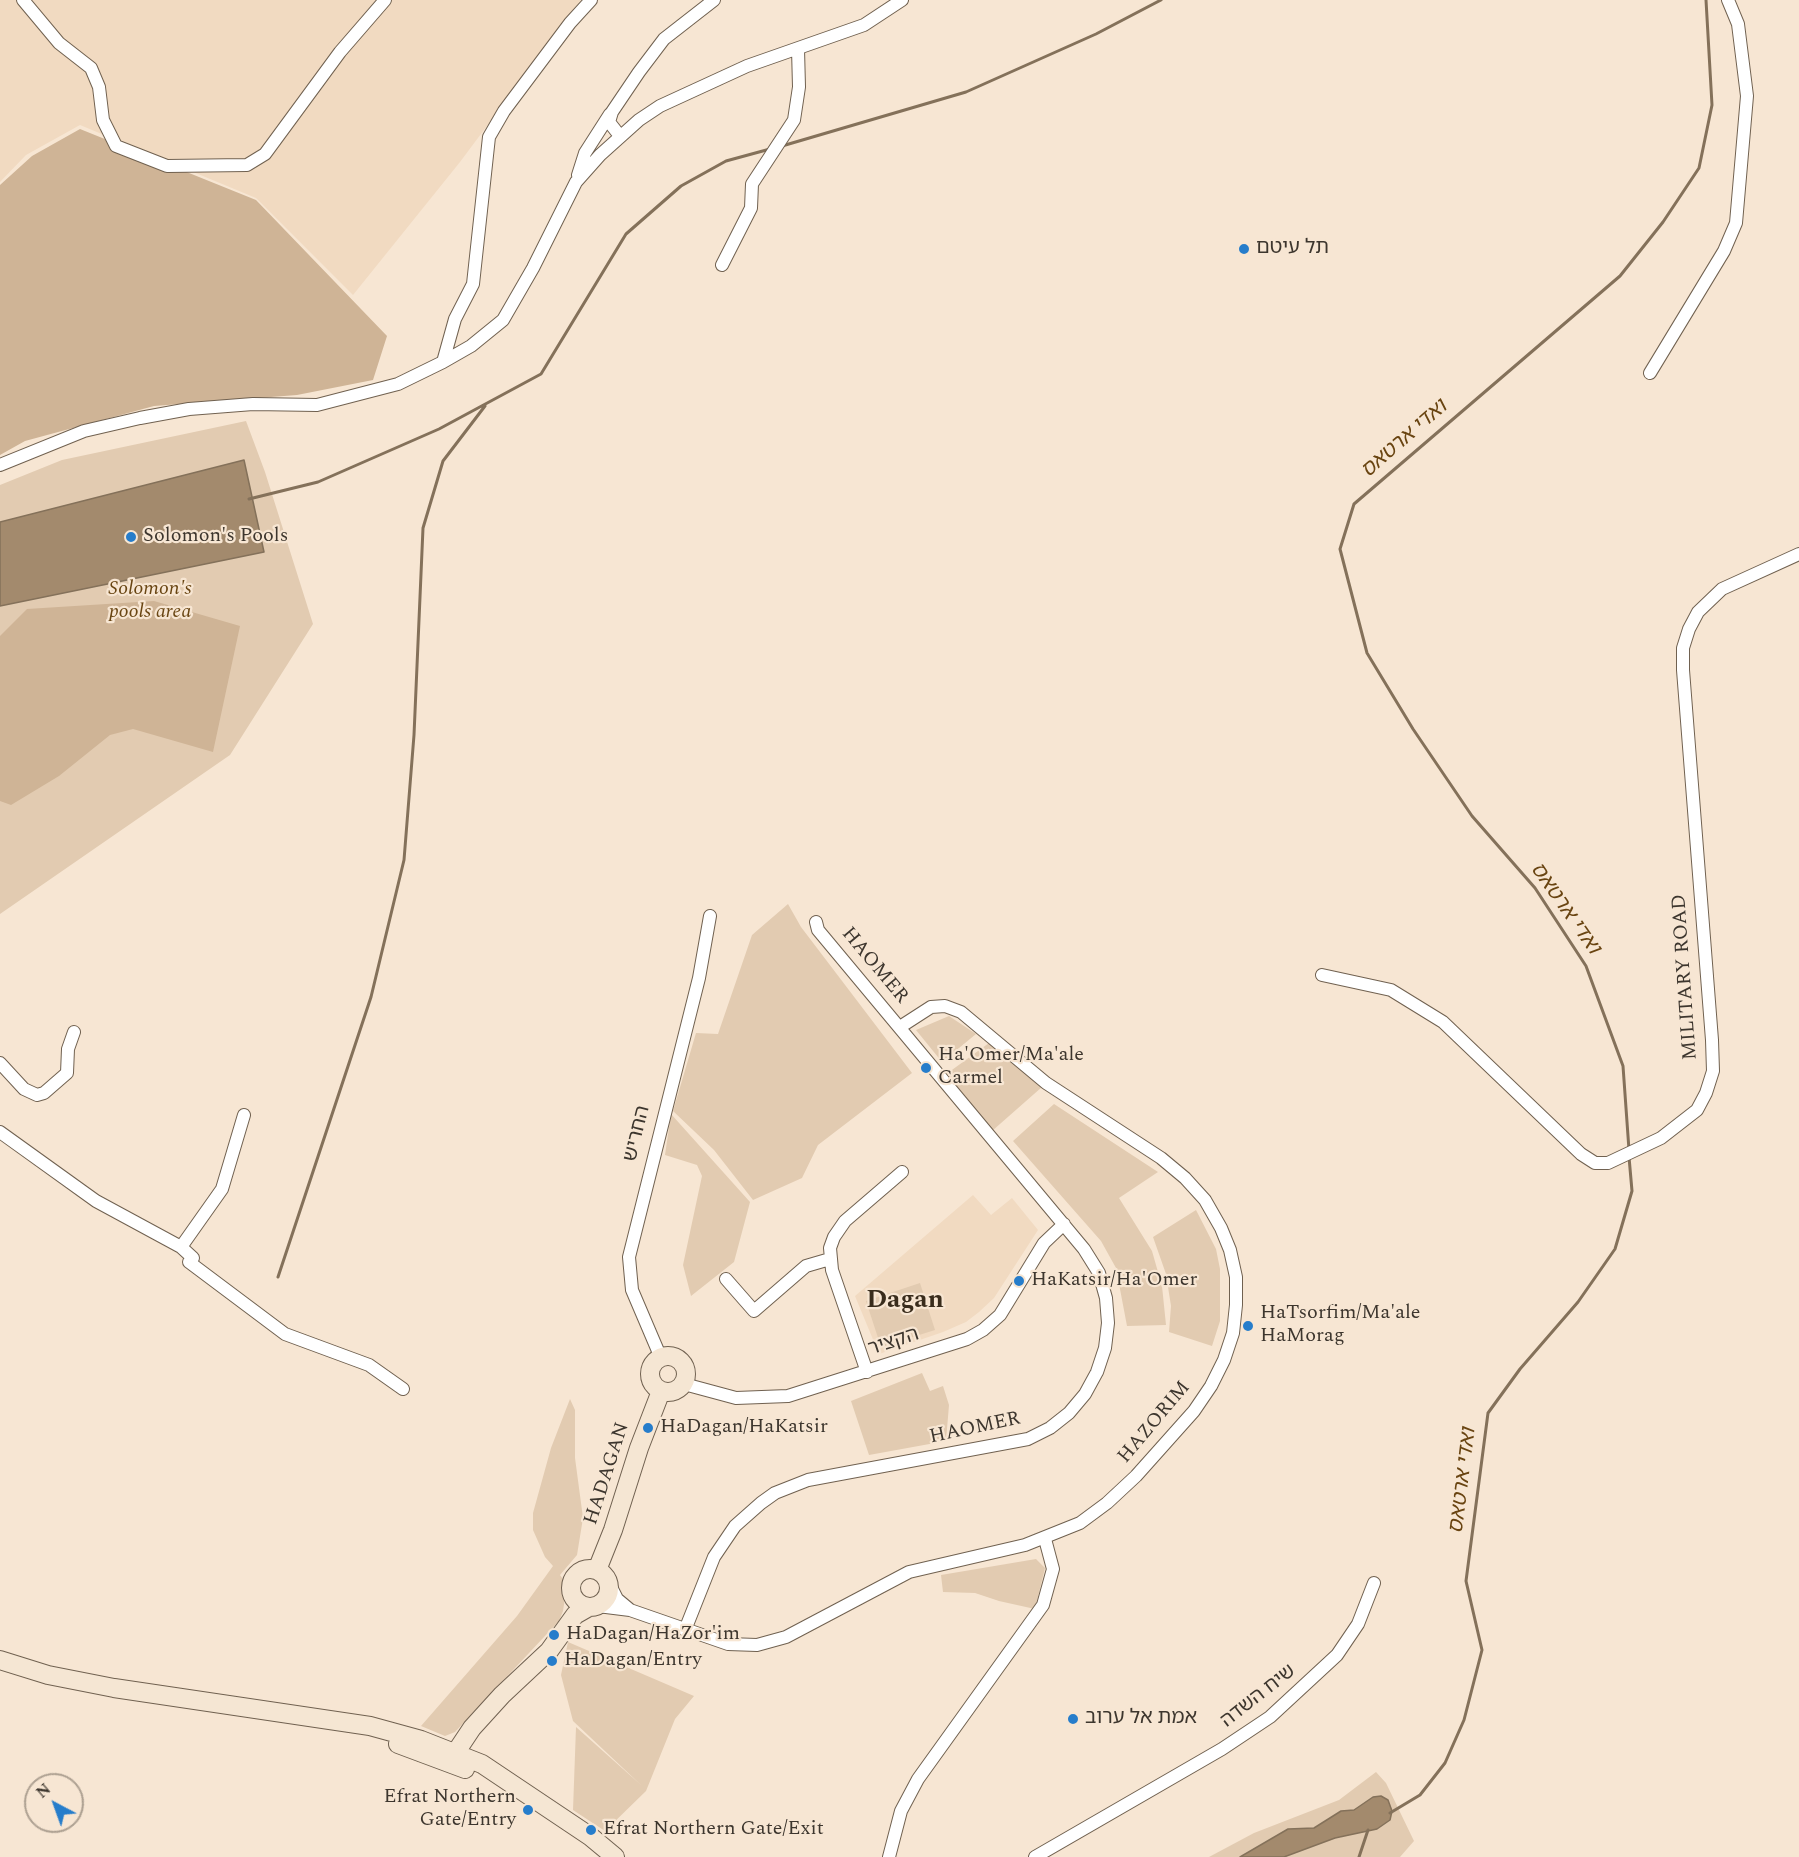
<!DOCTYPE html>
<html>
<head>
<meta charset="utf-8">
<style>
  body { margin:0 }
  #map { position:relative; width:1799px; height:1857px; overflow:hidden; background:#f7e6d3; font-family:Spectral,serif }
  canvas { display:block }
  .north { position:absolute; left:24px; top:1773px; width:60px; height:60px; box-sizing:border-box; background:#f7e6d3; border:2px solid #ada091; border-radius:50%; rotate:319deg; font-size:16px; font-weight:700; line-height:24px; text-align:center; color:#3d362e }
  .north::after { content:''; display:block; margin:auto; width:21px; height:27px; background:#267dcb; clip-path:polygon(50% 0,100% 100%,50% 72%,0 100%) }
</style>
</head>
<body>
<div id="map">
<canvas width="1799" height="1857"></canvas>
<div class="north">N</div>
</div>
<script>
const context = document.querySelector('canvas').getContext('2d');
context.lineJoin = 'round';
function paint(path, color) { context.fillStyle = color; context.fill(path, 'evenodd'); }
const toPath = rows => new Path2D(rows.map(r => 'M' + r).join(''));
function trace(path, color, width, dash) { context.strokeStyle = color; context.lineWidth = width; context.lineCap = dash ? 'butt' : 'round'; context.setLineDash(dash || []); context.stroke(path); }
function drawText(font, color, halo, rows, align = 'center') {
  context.font = font + ' Spectral,"Noto Sans Hebrew",serif'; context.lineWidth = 4.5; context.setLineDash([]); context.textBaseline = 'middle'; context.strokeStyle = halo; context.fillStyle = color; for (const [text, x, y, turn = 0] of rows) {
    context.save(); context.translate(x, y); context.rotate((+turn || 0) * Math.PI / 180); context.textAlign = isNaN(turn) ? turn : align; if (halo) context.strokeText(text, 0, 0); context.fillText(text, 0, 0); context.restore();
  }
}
paint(toPath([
  [0,0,581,0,460,162,353,295,256,198,80,125,26,155,0,182],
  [973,1195,991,1215,1012,1198,1038,1230,994,1298,979,1312,966,1322,943,1332,879,1354,855,1296]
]), '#f1dac1');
paint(toPath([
  [246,421,265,472,313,624,230,755,0,914,0,485,62,460],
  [788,904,801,927,912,1073,818,1145,802,1178,753,1200,714,1150,673,1111,696,1033,718,1034,752,935],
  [949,1016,976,1034,942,1062,916,1030],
  [989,1043,1042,1087,992,1131,945,1075],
  [1054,1104,1158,1172,1119,1198,1152,1251,1162,1286,1166,1325,1127,1326,1116,1268,1101,1241,1013,1141],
  [671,1114,750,1202,734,1262,691,1296,683,1265,702,1176,697,1165,665,1155],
  [1196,1210,1216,1249,1220,1269,1220,1321,1212,1346,1169,1332,1171,1306,1166,1274,1153,1237],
  [920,1283,935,1330,881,1347,866,1301],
  [922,1373,930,1391,943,1386,949,1405,946,1441,869,1455,851,1401],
  [570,1399,575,1410,575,1458,583,1518,577,1555,560,1575,567,1585,563,1611,559,1621,455,1732,445,1736,421,1726,517,1616,553,1566,545,1557,533,1530,533,1513,551,1448],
  [1036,1559,1045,1568,1035,1609,999,1601,975,1593,943,1592,941,1575],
  [568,1642,694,1696,675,1719,646,1791,605,1831,573,1810,576,1727,641,1785,573,1721,561,1675],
  [1376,1772,1386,1783,1414,1841,1400,1857,1209,1857,1254,1833,1339,1800]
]), '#e2cbb1');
paint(toPath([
  [80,129,256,200,387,336,373,380,297,395,154,406,25,441,0,455,0,185,32,156],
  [154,601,240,626,213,752,133,729,110,735,59,776,11,805,0,801,0,636,27,609]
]), '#cfb496');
const water = toPath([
  [244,460,264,552,0,606,0,522,244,460],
  [1381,1796,1388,1800,1392,1811,1390,1820,1377,1829,1335,1838,1284,1857,1240,1857,1288,1829,1314,1828,1341,1811,1354,1810,1373,1797,1381,1796]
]);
paint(water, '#a38a6d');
trace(water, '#84715a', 1.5);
trace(toPath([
  [782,146,966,92,1096,34,1161,0],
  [249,499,318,482,439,429,541,374,626,234,681,186,726,161,770,149],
  [1629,1150,1623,1066,1586,966,1535,888,1472,816,1413,729,1367,653,1340,549,1354,504,1620,276,1663,222,1699,168,1712,105,1706,0],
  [278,1277,371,997,404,860,414,735,423,528,443,461,485,406],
  [1390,1813,1420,1795,1445,1763,1464,1720,1482,1650,1466,1581,1488,1413,1520,1369,1578,1302,1615,1249,1632,1191,1629,1157],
  [1359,1857,1368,1830]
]), '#84715a', 3);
const street = toPath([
  [23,0,59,43,91,68,99,87,103,120,116,146,167,166,247,165,265,154,340,52,385,0],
  [620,136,609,122,612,112,639,72,664,39,714,0],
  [578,175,585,153,610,114],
  [722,265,751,208,752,184,794,120,799,87,798,49],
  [443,362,455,319,473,284,489,137,504,111,570,23,591,0],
  [1650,373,1724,251,1736,223,1747,96,1738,24,1728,0],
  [0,465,84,431,140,418,189,409,253,404,317,405,398,384,443,362,471,346,503,320,533,268,576,182,600,155,639,120,660,106,747,66,864,25,902,0],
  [1322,975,1391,990,1443,1022,1581,1154,1595,1163,1608,1163,1661,1138,1697,1110,1706,1093,1713,1071,1712,1040,1683,670,1683,648,1689,629,1698,612,1722,589,1799,554],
  [0,1063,24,1089,37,1095,44,1093,67,1073,68,1049,74,1032],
  [244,1115,222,1189,181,1247,193,1258,189,1262,285,1334,369,1365,403,1389],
  [0,1132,96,1201,181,1247],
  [726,1279,754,1311,806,1266,830,1259],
  [661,1358,632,1290,629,1257,699,978,710,916],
  [867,1372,832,1270,830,1248,834,1237,845,1221,902,1172],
  [684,1384,736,1398,788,1396,967,1339,983,1330,1000,1315,1044,1243,1064,1224],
  [609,1583,617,1599,629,1609],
  [598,1606,630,1610,728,1644,757,1645,786,1637,909,1572,1025,1545,1080,1523,1107,1503,1136,1476,1194,1411,1211,1386,1224,1360,1233,1333,1236,1305,1236,1277,1230,1250,1221,1228,1205,1200,1185,1178,1161,1158,1046,1083,961,1012,945,1006,931,1007,900,1027],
  [685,1630,714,1557,735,1526,761,1503,775,1493,808,1480,1028,1439,1050,1428,1069,1413,1085,1394,1097,1372,1105,1348,1108,1323,1106,1298,1099,1273,1084,1249,818,930,816,922],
  [889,1857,901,1811,918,1779,1043,1605,1053,1569,1045,1539],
  [1035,1857,1222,1749,1270,1717,1337,1655,1358,1624,1374,1583]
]);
const secondary = toPath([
  '650 1374a18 18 0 1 1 36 0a18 18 0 1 1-36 0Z',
  '571 1588a19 19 0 1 1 38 0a19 19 0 1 1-38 0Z',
  [597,1570,613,1530,639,1448,661,1391],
  [0,1660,48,1675,114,1688,370,1726,421,1740,482,1764,591,1837,615,1857],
  [398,1744,465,1769],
  [455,1762,456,1752,472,1728,502,1695,549,1651,575,1615,589,1607]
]);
trace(street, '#706150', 14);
trace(secondary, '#706150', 20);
trace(street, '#fff', 12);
trace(secondary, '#f5e6d3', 18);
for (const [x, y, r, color] of [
  [1244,249,6,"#267dcb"],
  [131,537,6,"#267dcb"],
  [926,1068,6,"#267dcb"],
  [1019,1281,6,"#267dcb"],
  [1248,1326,6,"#267dcb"],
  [648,1428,6,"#267dcb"],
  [554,1635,6,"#267dcb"],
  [552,1661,6,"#267dcb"],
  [1073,1719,6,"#267dcb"],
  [528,1810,6,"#267dcb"],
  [591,1830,6,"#267dcb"]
]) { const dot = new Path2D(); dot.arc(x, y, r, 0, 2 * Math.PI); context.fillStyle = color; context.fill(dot); trace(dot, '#f7e6d3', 2); }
drawText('20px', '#3d362e', '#f7e6d3', [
  ["תל עיטם",1256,249],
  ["Solomon's Pools",143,537],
  ["Ha'Omer/Ma'ale",938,1056],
  ["Carmel",938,1079],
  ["HaKatsir/Ha'Omer",1031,1281],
  ["HaTsorfim/Ma'ale",1260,1314],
  ["HaMorag",1260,1337],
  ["HaDagan/HaKatsir",660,1428],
  ["HaDagan/HaZor'im",566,1635],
  ["HaDagan/Entry",564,1661],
  ["אמת אל ערוב",1085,1719],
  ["Efrat Northern",516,1798,"right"],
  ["Gate/Entry",516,1821,"right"],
  ["Efrat Northern Gate/Exit",603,1830]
], 'left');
drawText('italic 20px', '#694512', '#f7e6d3', [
  ["Solomon's",150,590],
  ["pools area",150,613]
]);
drawText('20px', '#3d362e', '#f7e6d3', [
  ["HAOMER",874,966,50],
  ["MILITARY ROAD",1686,977,-94],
  ["החריש",638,1134,-76],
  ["הקציר",894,1343,-18],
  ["HAZORIM",1155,1423,-50],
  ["HAOMER",975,1429,-12],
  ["HADAGAN",608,1474,-72],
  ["שיח השדה",1259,1697,-38]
]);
drawText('italic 21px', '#694411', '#f7e6d3', [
  ["ואדי ארטאס",1405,440,-41],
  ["ואדי ארטאס",1564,909,55],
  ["ואדי ארטאס",1464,1481,-83]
]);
drawText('bold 26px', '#392c1c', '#f7e6d3', [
  ["Dagan",905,1302]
]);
</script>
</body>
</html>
